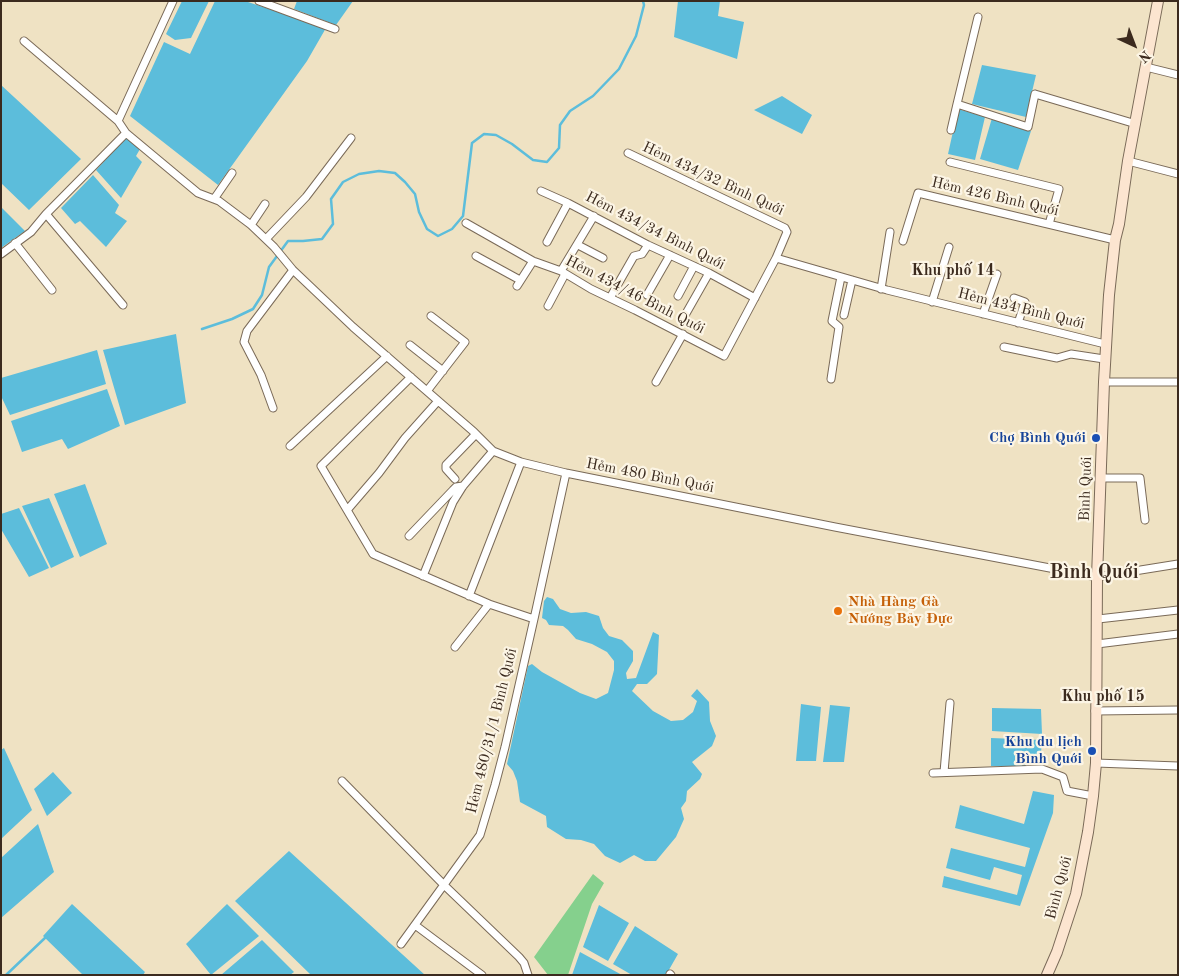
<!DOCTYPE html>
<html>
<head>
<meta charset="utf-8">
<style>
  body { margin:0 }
  #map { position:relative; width:1179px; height:976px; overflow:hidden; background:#efe2c3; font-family:"Old Standard TT",serif }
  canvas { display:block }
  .frame { position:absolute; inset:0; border:2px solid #3b2a1e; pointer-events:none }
  .north { position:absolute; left:1109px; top:20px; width:50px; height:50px; -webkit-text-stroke:4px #fcf5e5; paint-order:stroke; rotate:137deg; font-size:14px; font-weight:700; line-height:20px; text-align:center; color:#3b2a1e }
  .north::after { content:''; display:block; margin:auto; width:18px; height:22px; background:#3b2a1e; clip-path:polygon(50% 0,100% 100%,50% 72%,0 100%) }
</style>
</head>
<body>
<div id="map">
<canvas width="1179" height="976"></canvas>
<div class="frame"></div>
<div class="north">N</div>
</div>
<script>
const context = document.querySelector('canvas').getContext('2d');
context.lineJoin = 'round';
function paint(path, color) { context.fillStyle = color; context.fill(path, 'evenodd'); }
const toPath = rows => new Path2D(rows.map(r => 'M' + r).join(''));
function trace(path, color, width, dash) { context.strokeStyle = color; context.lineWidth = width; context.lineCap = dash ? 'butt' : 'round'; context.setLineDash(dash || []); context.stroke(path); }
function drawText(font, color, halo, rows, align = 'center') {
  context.font = font + ' "Old Standard TT",serif'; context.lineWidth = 4.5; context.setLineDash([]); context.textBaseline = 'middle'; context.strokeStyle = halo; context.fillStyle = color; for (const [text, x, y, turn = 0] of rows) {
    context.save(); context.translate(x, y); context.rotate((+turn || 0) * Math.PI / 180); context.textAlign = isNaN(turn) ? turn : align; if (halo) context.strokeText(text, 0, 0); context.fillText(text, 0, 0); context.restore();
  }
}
paint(toPath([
  [593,874,604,883,592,904,568,975,548,975,534,957]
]), '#85d08d');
paint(toPath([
  [182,1,209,1,191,38,175,40,166,34],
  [215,1,245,1,326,28,307,61,218,185,130,116,164,42,190,54],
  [297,1,353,1,336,25,294,9],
  [678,1,720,1,718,16,744,22,737,59,674,37],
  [982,65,1036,75,1026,117,972,104],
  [1,85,81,159,29,210,1,183],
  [782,96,812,115,802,134,754,110],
  [958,109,985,117,975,160,948,154],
  [992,118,1031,131,1018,170,980,159],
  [127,137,140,149,136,156,142,162,121,198,96,170],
  [93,175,119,205,115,213,127,221,106,247,80,221,75,224,61,208],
  [1,207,25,231,1,248],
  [176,334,186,403,125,425,103,350],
  [97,350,106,384,10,415,1,396,1,378],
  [107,389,120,426,68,449,62,439,22,452,11,421],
  [85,484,107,544,80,557,54,494],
  [49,498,74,557,51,568,22,506],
  [19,508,49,568,29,577,1,529,1,514],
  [547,597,553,599,560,609,571,613,586,612,599,616,603,628,609,636,622,640,633,651,633,661,626,673,627,679,636,678,653,632,659,635,657,674,647,684,637,684,632,691,653,711,671,721,683,720,693,712,697,701,691,696,697,689,709,702,710,721,716,736,712,746,692,762,702,774,700,779,687,791,686,801,681,808,684,819,676,837,656,861,645,861,634,855,620,863,605,856,594,844,581,840,566,839,547,827,546,816,520,802,517,781,513,771,507,764,528,666,532,664,542,672,580,693,596,699,608,693,614,670,614,661,607,652,592,644,576,639,568,630,563,626,549,625,546,620,542,618,544,601],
  [801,704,821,707,816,761,796,761],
  [830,705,850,707,844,762,823,762],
  [992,708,1041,709,1042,734,992,731],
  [991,738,1042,740,1040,766,991,766],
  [4,748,32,810,1,839,1,750],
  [53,772,72,793,47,816,34,789],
  [1033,791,1054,795,1053,813,1020,906,942,887,944,876,1017,895,1022,875,994,867,990,880,946,868,951,848,1025,867,1030,848,955,828,960,805,1024,824],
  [38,824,54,872,1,918,1,858],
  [289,851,425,975,311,975,235,901],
  [72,904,145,972,143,975,83,975,43,936],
  [227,904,259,936,211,975,186,944],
  [599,905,629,923,608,961,583,947],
  [635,926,678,954,666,975,632,975,613,964],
  [262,940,294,972,290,975,221,975],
  [580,952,622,975,572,975]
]), '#5cbddb');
trace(toPath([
  [202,329,232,319,253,309,262,295,269,267,288,241,303,241,322,239,333,224,331,199,343,182,359,174,379,171,395,173,405,182,415,194,419,212,427,229,438,236,452,229,463,216,472,143,484,134,496,135,512,144,533,160,547,162,559,148,560,125,570,111,593,96,619,69,636,36,644,5,643,1],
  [6,975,46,937]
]), '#5cbddb', 2.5);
const minor = toPath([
  [173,1,118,121,126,133,198,193,219,201,251,225,274,247,293,270,353,327,474,432,493,451,521,462,566,473,835,527,1097,577,1178,564],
  [259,1,335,29],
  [978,17,957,104,1028,127,1035,94,1136,124],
  [24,41,118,121],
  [1146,67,1178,75],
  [951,130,957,104],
  [628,153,785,228,787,232,776,258],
  [1128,161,1178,174],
  [950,162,1059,189,1049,224],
  [541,191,568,203,648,245,709,273,755,298],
  [214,199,232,173],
  [46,214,123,305],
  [466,223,533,261,561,271,591,289,635,310,724,356,776,258,887,290,1105,344],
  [251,225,265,204],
  [266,239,306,197,351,138],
  [903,241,918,193,1115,240],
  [547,242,568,203],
  [15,243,52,290],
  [578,245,603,258],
  [1,254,31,232,46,214,126,133],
  [476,256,520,280],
  [561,271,594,216],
  [517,286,533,261],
  [881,289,890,232],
  [647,295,670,255],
  [678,296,694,266],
  [610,298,634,256,642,254,648,245],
  [1014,298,1025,302,1018,323],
  [932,302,949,247],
  [548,306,565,274],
  [983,314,997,274],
  [844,315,852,280],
  [684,317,709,273],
  [410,345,443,371],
  [1004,347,1057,358,1071,354,1104,359],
  [411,377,321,466,373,554,489,604],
  [831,379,839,327,832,321,841,277],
  [656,382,683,334],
  [1104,382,1178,382],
  [427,391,465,342,431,316],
  [273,408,261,375,244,342,247,331,293,270],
  [290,446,387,356],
  [1102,478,1140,478,1145,520],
  [455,479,446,469,446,465,476,434],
  [348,509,379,473,405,438,438,401],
  [409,536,453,490,456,487,463,486],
  [423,576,453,502,463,486,493,451],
  [469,596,521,462],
  [1098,619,1178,610],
  [1097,644,1178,634],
  [455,647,489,604,534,619,566,473],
  [1095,711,1178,710],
  [1096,763,1178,766],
  [944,772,950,703],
  [933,773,1042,769,1063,777,1067,791,1093,796],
  [342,781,444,885,519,957,524,963,528,975],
  [415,925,482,975],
  [401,944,480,835,495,785,505,747,534,619],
  [670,974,671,975]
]);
const secondary = toPath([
  [1047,975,1057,952,1076,894,1088,832,1093,796,1096,763,1097,577,1104,382,1109,295,1115,240,1119,224,1128,161,1158,1]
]);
trace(minor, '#7a6a58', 9);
trace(secondary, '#7a6a58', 12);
trace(minor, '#fff', 7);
trace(secondary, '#fce5d0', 10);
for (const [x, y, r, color] of [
  [1096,438,5,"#1a4fb4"],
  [838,611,5,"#e8710a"],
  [1092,751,5,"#1a4fb4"]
]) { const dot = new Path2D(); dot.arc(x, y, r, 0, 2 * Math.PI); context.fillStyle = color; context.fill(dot); trace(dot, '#fcf5e5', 2); }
drawText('15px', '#3b2a1e', '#fcf5e5', [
  ["Hẻm 434/32 Bình Quới",713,179,25],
  ["Hẻm 426 Bình Quới",995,197,13],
  ["Hẻm 434/34 Bình Quới",655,231,27],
  ["Hẻm 434/46 Bình Quới",635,295,27],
  ["Hẻm 434 Bình Quới",1021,309,14],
  ["Hẻm 480 Bình Quới",650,476,11],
  ["Bình Quới",1086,489,-88],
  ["Hẻm 480/31/1 Bình Quới",492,731,-76],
  ["Bình Quới",1059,888,-75]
]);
drawText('bold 15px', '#164399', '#fcf5e5', [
  ["Chợ Bình Quới",1086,438],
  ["Khu du lịch",1082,742],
  ["Bình Quới",1082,759]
], 'right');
drawText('bold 15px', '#c56008', '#fcf5e5', [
  ["Nhà Hàng Gà",848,602],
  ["Nướng Bảy Đực",848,619]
], 'left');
drawText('bold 16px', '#3b2a1e', '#fcf5e5', [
  ["Khu phố 14",953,271],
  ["Khu phố 15",1103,697]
]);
drawText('bold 20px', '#3b2a1e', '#fcf5e5', [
  ["Bình Quới",1094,573]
]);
</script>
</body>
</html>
